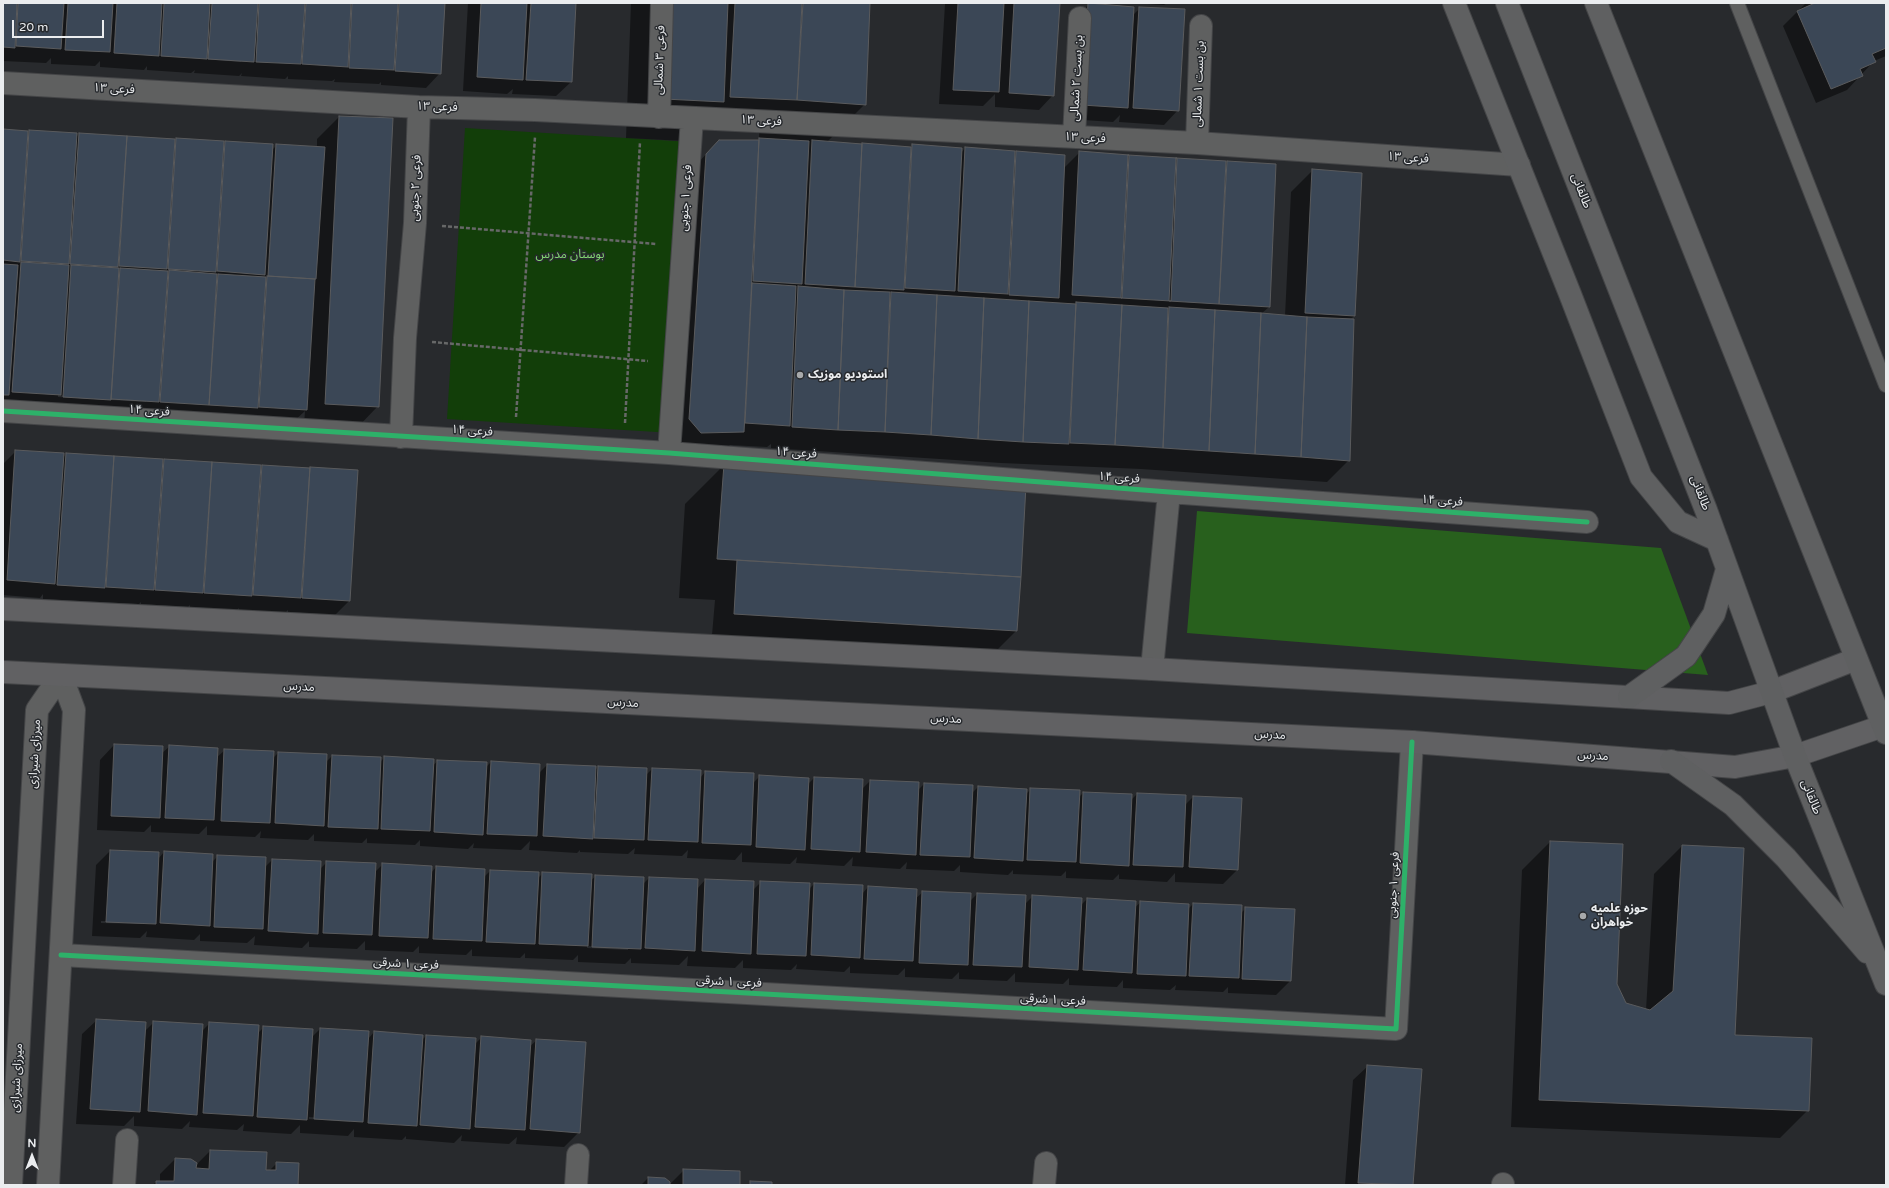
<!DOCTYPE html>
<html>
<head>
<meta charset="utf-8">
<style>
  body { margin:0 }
  #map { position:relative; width:1889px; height:1188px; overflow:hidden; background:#282a2d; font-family:"Varela Round",sans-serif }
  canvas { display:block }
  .frame { position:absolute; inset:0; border:4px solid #ebedef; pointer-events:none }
  .north { position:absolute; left:12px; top:1136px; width:40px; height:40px; -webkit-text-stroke:3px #272a2e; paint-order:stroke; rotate:0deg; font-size:11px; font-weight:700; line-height:16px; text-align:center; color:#ebedef }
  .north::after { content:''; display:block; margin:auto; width:14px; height:18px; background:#ebedef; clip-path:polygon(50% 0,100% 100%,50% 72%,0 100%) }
  .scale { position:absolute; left:12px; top:20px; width:92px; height:18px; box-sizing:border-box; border:2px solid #ebedef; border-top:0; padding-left:5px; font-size:12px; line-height:14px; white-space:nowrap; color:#ebedef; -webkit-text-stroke:3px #272a2e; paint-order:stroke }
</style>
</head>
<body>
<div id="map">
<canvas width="1889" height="1188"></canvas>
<div class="frame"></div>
<div class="north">N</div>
<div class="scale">20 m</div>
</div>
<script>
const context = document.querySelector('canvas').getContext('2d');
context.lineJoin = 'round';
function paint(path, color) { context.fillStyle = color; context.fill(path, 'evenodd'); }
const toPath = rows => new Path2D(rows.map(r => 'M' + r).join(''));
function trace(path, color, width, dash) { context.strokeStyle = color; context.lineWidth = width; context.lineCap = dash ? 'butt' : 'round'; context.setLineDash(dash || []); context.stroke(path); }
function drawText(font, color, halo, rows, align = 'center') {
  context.font = font + ' "Varela Round","Noto Sans Arabic",sans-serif'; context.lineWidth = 3; context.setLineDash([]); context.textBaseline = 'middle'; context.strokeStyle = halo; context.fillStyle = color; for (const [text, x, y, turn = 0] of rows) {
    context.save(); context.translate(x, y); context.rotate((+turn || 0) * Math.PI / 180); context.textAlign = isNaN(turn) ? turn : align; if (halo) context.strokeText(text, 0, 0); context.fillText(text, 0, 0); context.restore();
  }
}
paint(toPath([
  [465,128,691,142,673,433,447,419]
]), '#123e09');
paint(toPath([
  [1197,511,1661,548,1708,675,1187,633]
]), '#28601d');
paint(toPath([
  [3,3,444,3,440,73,426,88,381,85,381,82,379,84,334,82,335,79,332,81,288,79,288,76,285,79,241,76,242,73,239,76,194,73,195,70,191,73,147,70,147,66,144,70,100,67,100,61,95,66,51,64,51,58,46,63,3,61],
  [203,57,241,60,241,62,203,59],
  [468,3,575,3,571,82,556,96,512,94,513,89,507,94,463,91],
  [631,3,869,3,865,104,827,142,910,148,913,145,961,153,965,148,1014,154,1016,152,1064,168,1080,152,1225,164,1227,162,1269,307,1261,314,1285,316,1291,192,1313,170,1354,316,1350,320,1349,460,1327,482,1141,469,1001,463,771,448,771,444,767,447,730,445,721,453,679,454,685,176,719,141,757,141,760,138,759,138,760,113,716,111,684,141,626,138],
  [1003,3,1003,5,1005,3,1059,3,1053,95,1039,110,995,107,995,94,983,106,939,104,945,4],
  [1131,3,1167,3,1164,5],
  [1806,3,1886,3,1886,56,1874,61,1847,90,1816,103,1783,26],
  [1089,4,1133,15,1140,8,1178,110,1164,125,1119,122,1120,115,1113,122,1068,119,1074,19],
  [339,117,378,406,357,428,304,425,305,411,291,424,3,407,3,130,76,134,76,137,79,134,174,140,174,142,177,139,223,144,226,142,272,150,277,145,317,148,317,139],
  [58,395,146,400,146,402,58,397],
  [16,451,63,458,66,454,161,460,161,463,164,460,260,466,259,468,262,466,310,469,349,601,335,615,288,612,288,610,285,613,239,610,239,608,237,610,190,607,190,605,188,607,141,604,141,602,139,604,43,599,43,594,40,598,3,595,3,464],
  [724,465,1016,631,995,652,712,635,715,600,679,598,685,504],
  [114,745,162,753,169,747,216,758,225,750,272,759,278,753,326,762,332,756,380,762,385,757,432,766,438,761,485,768,491,762,539,773,547,765,595,770,598,767,646,775,652,769,700,778,705,772,753,783,760,776,807,785,814,778,862,789,870,781,918,790,924,784,972,793,978,787,1026,789,1026,794,1031,789,1078,798,1083,793,1131,800,1137,794,1185,805,1193,797,1241,799,1237,870,1223,884,1175,882,1175,873,1167,882,1119,879,1119,874,1113,880,1066,878,1066,871,1061,876,1013,874,1013,870,1008,875,960,872,960,865,954,871,906,869,907,862,900,869,852,866,853,857,844,866,796,863,797,857,790,864,742,862,742,852,735,860,687,858,688,850,682,856,634,854,635,848,628,854,580,852,580,850,577,853,529,850,530,841,521,850,473,848,474,843,468,849,420,846,420,840,415,845,367,843,367,838,362,843,314,841,314,834,308,840,260,838,261,831,255,837,207,835,207,826,199,834,151,832,151,825,144,832,97,830,100,760],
  [1550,842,1626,1004,1646,1010,1654,874,1682,846,1734,1036,1808,1110,1780,1138,1511,1127,1522,870],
  [110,851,158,859,164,852,212,862,218,856,265,867,272,860,320,869,327,862,374,873,383,864,430,874,436,867,484,877,490,871,538,873,538,878,543,873,590,881,596,876,643,884,649,878,697,889,705,880,752,891,761,882,808,890,814,884,862,894,868,887,915,899,923,892,970,901,977,894,1024,905,1033,896,1080,906,1087,899,1135,902,1134,908,1141,902,1188,909,1193,904,1241,913,1246,908,1290,981,1276,995,1228,993,1228,987,1223,992,1175,990,1176,985,1170,990,1123,988,1123,980,1117,987,1069,985,1069,978,1063,984,1015,982,1015,973,1007,981,959,979,959,972,952,979,905,977,905,968,898,975,850,973,850,966,844,972,796,969,797,964,791,970,743,968,743,960,735,968,687,966,688,956,679,965,631,963,631,958,625,964,578,962,578,955,573,960,525,958,525,953,520,958,472,956,472,949,466,955,419,953,419,946,413,952,365,950,365,941,357,949,309,947,309,941,302,948,254,945,255,936,247,943,200,941,200,934,194,940,146,937,147,931,140,938,92,936,96,865],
  [101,921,142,922,142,924,101,923],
  [587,946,628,948,628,950,587,948],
  [97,1020,144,1032,154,1022,202,1031,210,1023,257,1034,264,1027,312,1037,320,1029,368,1032,368,1039,374,1032,422,1040,426,1036,474,1045,482,1037,529,1047,537,1040,579,1132,564,1147,516,1144,517,1137,509,1144,461,1141,462,1135,454,1143,406,1139,406,1136,402,1140,354,1137,354,1129,348,1136,300,1133,300,1125,291,1134,243,1131,244,1124,237,1130,189,1127,190,1121,182,1129,134,1126,134,1116,124,1126,76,1124,82,1034],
  [309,1117,350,1120,350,1122,309,1119],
  [1368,1066,1421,1070,1412,1185,1345,1185,1353,1080],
  [210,1151,265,1171,269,1171,277,1163,297,1185,153,1185,156,1182,160,1182,160,1174,175,1159,195,1166],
  [684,1170,739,1185,669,1185],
  [648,1178,669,1185,641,1185]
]), '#0007');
const building = toPath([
  [3,3,17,3,15,48,3,47,3,3],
  [18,3,64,3,61,49,16,46,18,3],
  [68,3,113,3,110,52,65,50,68,3],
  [117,3,162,3,159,56,114,53,117,3],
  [164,3,210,3,207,59,161,56,164,3],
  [212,3,258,3,254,62,208,59,212,3],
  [259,3,305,3,301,64,256,62,259,3],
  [306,3,351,3,348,67,302,64,306,3],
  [352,3,398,3,394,70,349,68,352,3],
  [399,3,445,3,441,74,395,71,399,3],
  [481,3,527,3,523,80,477,77,481,3],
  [531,3,576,3,572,82,526,80,531,3],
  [668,3,728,3,724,102,664,99,668,3],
  [735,3,803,3,797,100,730,97,735,3],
  [802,3,870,3,866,105,797,100,802,3],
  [958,3,1004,3,999,92,953,90,958,3],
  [1014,3,1060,3,1054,96,1009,93,1014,3],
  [1088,3,1134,7,1128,108,1082,105,1088,3],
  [1815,3,1886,3,1886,48,1872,54,1876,62,1860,69,1863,76,1831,89,1797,11,1815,3],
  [1139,7,1185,9,1179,111,1133,108,1139,7],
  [339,116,393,118,379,407,325,404,339,116],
  [3,129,28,131,20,262,3,260,3,129],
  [29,130,77,133,69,264,21,261,29,130],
  [79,133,127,136,118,267,70,264,79,133],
  [127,136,175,139,167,269,119,266,127,136],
  [176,138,224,141,216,272,168,269,176,138],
  [759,138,809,141,802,284,753,281,759,138],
  [719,140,759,140,744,432,701,433,689,419,706,154,719,140],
  [812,140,862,144,855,287,805,284,812,140],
  [225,141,273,144,265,275,217,271,225,141],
  [862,143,911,147,904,290,855,287,862,143],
  [276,144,325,147,316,279,268,276,276,144],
  [912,144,962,148,955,291,905,288,912,144],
  [965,147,1015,151,1008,294,958,291,965,147],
  [1016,151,1065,155,1059,298,1009,295,1016,151],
  [1079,151,1129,155,1122,298,1072,295,1079,151],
  [1128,155,1177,158,1171,301,1121,298,1128,155],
  [1176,158,1226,161,1219,304,1169,301,1176,158],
  [1227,161,1276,164,1270,307,1219,304,1227,161],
  [1312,169,1362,173,1355,316,1305,313,1312,169],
  [21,262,69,265,61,395,12,392,21,262],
  [3,264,18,265,9,395,3,395,3,264],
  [71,265,119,268,111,400,63,397,71,265],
  [120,268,168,271,159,402,111,399,120,268],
  [169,270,217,274,209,405,160,402,169,270],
  [218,274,266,277,258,408,209,405,218,274],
  [267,276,315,279,307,410,259,407,267,276],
  [752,283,796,286,790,426,745,423,752,283],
  [798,286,844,290,838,430,792,427,798,286],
  [844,290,890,292,885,432,838,430,844,290],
  [891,292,937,295,931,435,885,432,891,292],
  [937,295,984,298,978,439,931,435,937,295],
  [984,298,1029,301,1023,442,978,439,984,298],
  [1029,301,1076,304,1069,444,1023,442,1029,301],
  [1076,302,1122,305,1115,445,1070,443,1076,302],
  [1122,305,1168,308,1163,448,1115,445,1122,305],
  [1169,307,1215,310,1209,451,1163,448,1169,307],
  [1215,310,1261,313,1255,454,1209,451,1215,310],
  [1261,313,1307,317,1301,457,1255,454,1261,313],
  [1307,317,1354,319,1350,461,1301,457,1307,317],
  [15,450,64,453,55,584,7,580,15,450],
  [66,453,114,456,105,588,57,585,66,453],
  [114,456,163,459,154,590,106,587,114,456],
  [164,459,212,462,203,593,155,590,164,459],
  [212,462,261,465,252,596,204,593,212,462],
  [724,464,1026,485,1021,577,717,559,724,464],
  [262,465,310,468,301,598,253,595,262,465],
  [310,467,358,470,350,601,302,598,310,467],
  [737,560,1021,577,1017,631,734,614,737,560],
  [114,744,163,746,160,818,111,816,114,744],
  [169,745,218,748,214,820,165,818,169,745],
  [224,749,274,751,270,823,221,821,224,749],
  [278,752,327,754,324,826,275,823,278,752],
  [332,755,381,757,378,829,328,827,332,755],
  [384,756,434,759,430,831,381,829,384,756],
  [437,760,487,762,483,835,434,832,437,760],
  [491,761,540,764,537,836,487,834,491,761],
  [547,764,596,766,593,839,543,836,547,764],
  [598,766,647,768,644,840,594,838,598,766],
  [652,768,701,770,698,842,648,840,652,768],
  [705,771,754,773,751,845,702,843,705,771],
  [759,775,809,778,805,850,756,847,759,775],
  [814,777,863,779,860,852,811,849,814,777],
  [870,780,919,782,916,855,866,852,870,780],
  [924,783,973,785,970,857,920,855,924,783],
  [978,786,1027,789,1023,861,974,858,978,786],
  [1030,788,1080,790,1076,862,1027,860,1030,788],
  [1083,792,1132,794,1129,866,1080,863,1083,792],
  [1137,793,1186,795,1183,867,1133,865,1137,793],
  [1193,796,1242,798,1238,870,1189,867,1193,796],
  [1550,841,1623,844,1617,984,1626,1003,1650,1010,1673,991,1682,845,1744,848,1735,1035,1812,1038,1809,1111,1539,1100,1550,841],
  [110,850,159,852,156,924,106,922,110,850],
  [164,851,213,854,210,926,160,923,164,851],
  [217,855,266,857,263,929,214,927,217,855],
  [272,859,321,861,318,934,268,931,272,859],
  [326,861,376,863,372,935,323,933,326,861],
  [382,863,432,866,428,938,379,936,382,863],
  [436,866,485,869,482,941,433,939,436,866],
  [490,870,539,872,535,944,486,942,490,870],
  [542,872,592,874,588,946,539,944,542,872],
  [595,875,644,877,641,949,592,947,595,875],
  [649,877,698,879,695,951,645,948,649,877],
  [705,879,754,881,751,954,702,951,705,879],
  [760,881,810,883,806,956,757,954,760,881],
  [814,883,863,885,860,958,811,955,814,883],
  [868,886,917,889,913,961,864,959,868,886],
  [922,891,971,893,968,965,919,963,922,891],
  [977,893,1026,895,1022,967,973,965,977,893],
  [1032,895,1082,898,1078,970,1029,967,1032,895],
  [1087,898,1136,901,1132,973,1083,970,1087,898],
  [1140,901,1189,904,1186,976,1137,974,1140,901],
  [1193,903,1242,905,1239,978,1189,976,1193,903],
  [1245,907,1295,909,1291,981,1242,979,1245,907],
  [96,1019,146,1022,140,1112,90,1109,96,1019],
  [153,1021,203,1024,197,1115,148,1111,153,1021],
  [209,1022,259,1025,253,1116,203,1113,209,1022],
  [263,1026,313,1029,307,1120,257,1117,263,1026],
  [320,1028,369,1031,363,1122,314,1119,320,1028],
  [374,1031,423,1035,417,1126,368,1123,374,1031],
  [426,1035,476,1038,470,1129,420,1125,426,1035],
  [481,1036,531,1040,525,1130,475,1127,481,1036],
  [536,1039,586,1042,580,1133,530,1129,536,1039],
  [1367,1065,1422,1069,1413,1185,1358,1183,1367,1065],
  [210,1150,267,1152,266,1170,276,1170,276,1162,299,1163,298,1185,156,1185,156,1181,174,1181,175,1158,191,1159,197,1163,196,1168,209,1169,210,1150],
  [683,1169,740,1171,740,1185,683,1185,683,1169],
  [648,1177,665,1178,670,1182,670,1185,648,1185,648,1177],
  [750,1181,772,1182,772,1185,750,1185,750,1181]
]);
paint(building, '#3b4756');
trace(building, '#5a5b5d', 1);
const service = toPath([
  [1737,3,1886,385]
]);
const minor = toPath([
  [3,83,419,107,535,110,1197,143,1519,165],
  [659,117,662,3],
  [1074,137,1080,18],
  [1197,143,1201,26],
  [3,411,669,453,1169,492,1587,522],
  [401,437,405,338,415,223,419,107],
  [669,453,692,118],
  [1152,669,1169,492],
  [61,955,1396,1029,1412,742],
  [124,1185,127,1140],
  [576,1185,578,1155],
  [1044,1185,1046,1163],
  [1503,1185,1503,1184]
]);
const tertiary = toPath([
  [11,1185,37,710,61,675,74,710,48,1185]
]);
const secondary = toPath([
  [3,609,1152,669,1729,703,1771,692,1856,659],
  [3,672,1412,742,1735,767,1795,756,1883,726]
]);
const primary = toPath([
  [1454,3,1570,294,1641,477,1678,522,1717,540],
  [1507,3,1706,510,1795,756,1886,984],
  [1596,3,1886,733],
  [1629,697,1686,656,1714,614,1727,569],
  [1671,761,1733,805,1786,858,1867,952]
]);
trace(service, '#444547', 16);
trace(minor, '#444547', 24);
trace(tertiary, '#444547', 24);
trace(secondary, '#444547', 24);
trace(primary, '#444547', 24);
trace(toPath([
  [442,226,656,244],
  [432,342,648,361],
  [516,417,535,137],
  [625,423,640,142]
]), '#676868', 2.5, [4, 2]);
trace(service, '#5f6060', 14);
trace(minor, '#5f6060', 22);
trace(tertiary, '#5f6060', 22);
trace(secondary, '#616163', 22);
trace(primary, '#5f6061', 22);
trace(toPath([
  [3,411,669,453,1169,492,1587,522],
  [61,955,1396,1029,1412,742]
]), '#2db169', 5);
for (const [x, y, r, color] of [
  [800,375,4,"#a7a9ab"],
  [1583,916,4,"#a7a9ab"]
]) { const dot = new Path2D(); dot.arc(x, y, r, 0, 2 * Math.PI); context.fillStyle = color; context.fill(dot); trace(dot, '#272a2e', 1.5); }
drawText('12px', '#ebedef', '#272a2e', [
  ["فرعی ۳ شمالی",660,60,-88],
  ["بن بست ۲ شمالی",1077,78,-87],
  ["بن بست ۱ شمالی",1199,84,-88],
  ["فرعی ۱۳",114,89,3],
  ["فرعی ۱۳",437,107,2],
  ["فرعی ۱۳",761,121,3],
  ["فرعی ۱۳",1085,138,3],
  ["فرعی ۱۳",1408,158,4],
  ["فرعی ۲ جنوبی",416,188,-88],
  ["طالقانی",1581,191,69],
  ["فرعی ۱ جنوبی",686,198,-86],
  ["فرعی ۱۴",149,411,4],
  ["فرعی ۱۴",472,431,4],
  ["فرعی ۱۴",796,453,4],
  ["فرعی ۱۴",1119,478,4],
  ["طالقانی",1700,493,69],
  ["فرعی ۱۴",1442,501,4],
  ["مدرس",299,687,3],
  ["مدرس",623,703,3],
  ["مدرس",946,719,3],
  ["مدرس",1270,735,3],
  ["میرزای شیرازی",35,754,-87],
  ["مدرس",1593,756,4],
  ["طالقانی",1811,797,68],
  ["فرعی ۱ جنوبی",1394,885,-87],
  ["فرعی ۱ شرقی",406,964,3],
  ["فرعی ۱ شرقی",729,982,3],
  ["فرعی ۱ شرقی",1053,1000,3],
  ["میرزای شیرازی",17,1078,-87]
]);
drawText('12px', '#83d773', '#272a2e', [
  ["بوستان مدرس",570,255]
]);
drawText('bold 12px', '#ebedef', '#272a2e', [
  ["استودیو موزیک",808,375],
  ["حوزه علمیه",1591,909],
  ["خواهران",1591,923]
], 'left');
</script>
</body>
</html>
